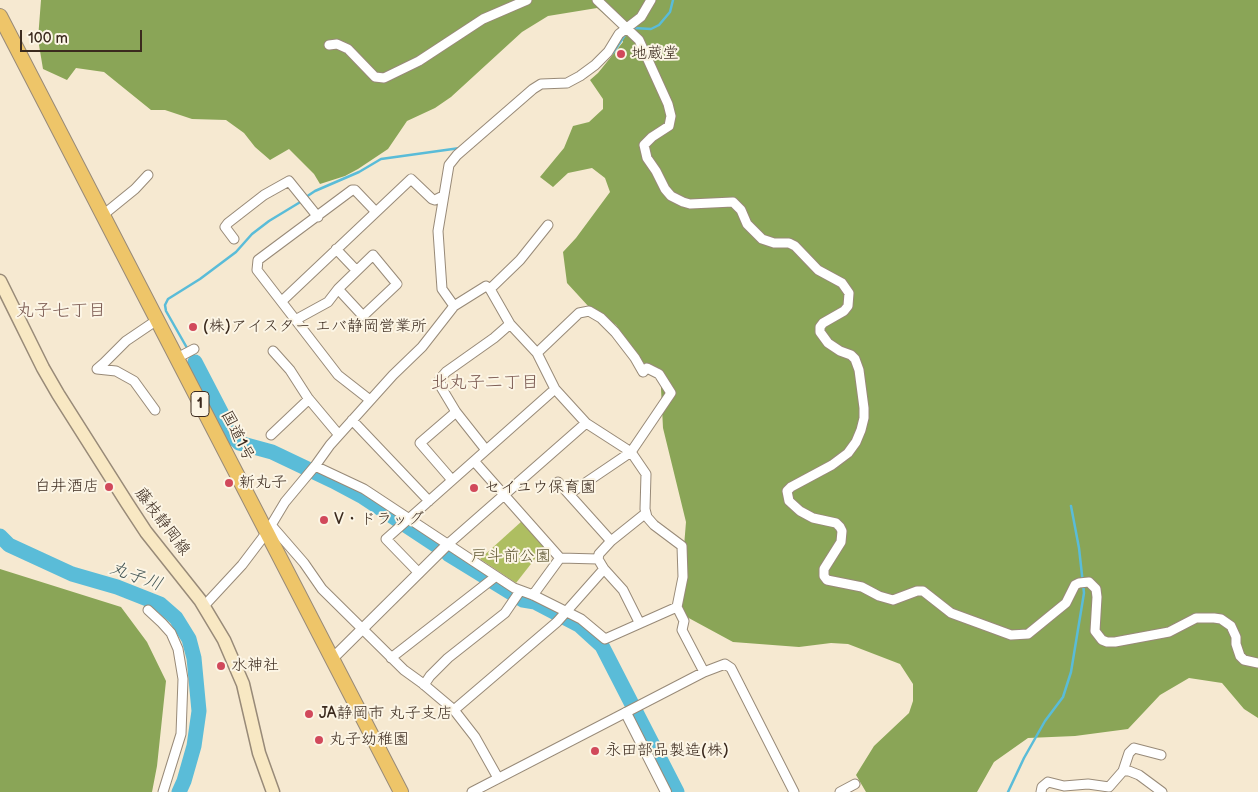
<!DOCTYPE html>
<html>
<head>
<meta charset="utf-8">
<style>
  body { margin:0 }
  #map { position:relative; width:1258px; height:792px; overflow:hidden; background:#f6e9d1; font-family:"Balsamiq Sans",sans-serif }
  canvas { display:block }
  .scale { position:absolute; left:20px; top:30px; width:122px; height:22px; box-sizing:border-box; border:2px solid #3b2a1e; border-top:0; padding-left:6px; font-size:15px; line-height:18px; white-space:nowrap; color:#3b2a1e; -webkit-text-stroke:4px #fcf5e5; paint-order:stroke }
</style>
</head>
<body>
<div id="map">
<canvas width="1258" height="792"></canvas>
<div class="scale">100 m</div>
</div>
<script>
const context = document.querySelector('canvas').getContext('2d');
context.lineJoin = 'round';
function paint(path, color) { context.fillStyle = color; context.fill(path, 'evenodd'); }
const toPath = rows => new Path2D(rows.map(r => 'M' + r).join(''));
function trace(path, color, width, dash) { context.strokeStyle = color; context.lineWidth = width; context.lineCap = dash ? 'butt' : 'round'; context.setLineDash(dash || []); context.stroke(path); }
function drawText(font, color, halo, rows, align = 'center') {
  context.font = font + ' "Balsamiq Sans","Klee One",sans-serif'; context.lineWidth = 4; context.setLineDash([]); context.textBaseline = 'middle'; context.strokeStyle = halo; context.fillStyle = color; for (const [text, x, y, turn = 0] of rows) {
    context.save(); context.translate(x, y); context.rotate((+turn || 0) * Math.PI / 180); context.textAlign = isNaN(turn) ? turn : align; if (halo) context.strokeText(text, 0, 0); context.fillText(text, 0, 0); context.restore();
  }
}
paint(toPath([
  [522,521,545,546,516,583,480,559]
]), '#aebe61');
paint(toPath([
  [41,0,1258,0,1258,718,1244,709,1222,683,1189,678,1160,695,1128,729,1075,736,1028,738,994,762,977,792,866,792,856,775,874,746,909,713,913,701,913,684,900,664,848,644,831,643,799,647,733,642,685,616,681,607,682,571,686,522,663,428,660,369,642,362,616,325,589,307,567,283,563,252,576,238,610,192,605,178,592,168,568,173,553,187,540,177,564,148,573,126,589,122,603,109,603,99,590,80,598,73,623,42,621,32,617,25,597,8,548,16,522,32,451,97,435,108,407,121,388,149,358,169,345,176,320,184,314,174,289,149,270,160,255,147,244,133,226,120,192,119,165,110,151,110,104,72,76,68,67,80,43,69,38,39],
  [0,569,121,607,147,642,166,681,157,766,152,792,0,792]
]), '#8aa557');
trace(toPath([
  [632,30,634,28,651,29,659,25,670,12,673,0],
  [613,53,625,35],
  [306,197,315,191,359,172,381,159,460,148],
  [195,362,166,311,165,305,168,299,200,279,236,252,252,234,269,221,302,201],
  [1008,792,1024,758,1045,721,1063,697,1071,672,1084,593,1079,548,1071,506]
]), '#5abcd8', 2.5);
trace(toPath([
  [195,362,235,439,239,443,272,452,333,481,363,497,437,546],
  [0,536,9,545,72,574,117,587,160,604,176,618,189,639,194,658,199,711,194,746,184,781,179,792],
  [448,554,523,600,535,602,579,625,602,646,677,792]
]), '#5abcd8', 15);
const minor = toPath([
  [597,0,639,40,668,104,671,116,669,126,652,137,644,145,647,158,656,171,665,189,671,196,683,202,690,204,733,202,741,210,747,224,762,239,774,243,789,243,795,246,818,270,842,283,849,293,848,306,844,311,823,323,820,327,820,332,828,343,840,351,851,355,855,359,859,370,864,408,864,418,861,430,856,442,848,453,832,465,791,487,787,491,789,501,800,511,813,518,836,523,840,527,842,531,841,542,824,569,824,576,827,580,862,587,879,596,893,600,917,591,923,591,951,613,1011,635,1028,634,1066,603,1075,585,1079,583,1089,582,1096,589,1097,597,1095,631,1102,640,1107,642,1115,642,1169,632,1196,618,1214,618,1221,619,1231,626,1236,637,1236,644,1240,656,1244,660,1258,663],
  [329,45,337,44,348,49,375,77,384,78,419,61,483,19,527,0],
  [103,215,135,189,148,175],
  [234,239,225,227,228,223,264,195,289,181,318,217],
  [336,249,356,270],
  [373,255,397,284,363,316,338,289,373,255],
  [490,289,520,260,548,225],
  [282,301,411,179,432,199,435,200,443,196],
  [454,306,442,289,438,231,449,165,457,155,533,89,541,84,567,83,580,76,595,65,608,52,619,34,641,17,651,0],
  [297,319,328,302,338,289],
  [273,351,290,370,308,398,339,435],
  [537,353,579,313,589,311,601,318,615,332,635,358,643,372,647,368,659,374,671,393,631,452,569,494],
  [177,358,194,349],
  [370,400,338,375,257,270,258,260,352,190,355,190,376,212],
  [155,410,134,381,116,371,97,369,104,363,126,341,157,320],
  [352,420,429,501],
  [271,435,309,399],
  [486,450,456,412,441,387,440,379,446,372,494,338,510,324],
  [474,461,560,558,598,559],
  [315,466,364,489,514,588,533,595,581,619,605,639,677,607],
  [452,480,420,443,456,412],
  [558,482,611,541],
  [271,525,304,563,322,589,404,670,422,683,454,710,475,737,498,778],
  [447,545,586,423],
  [419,573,386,539,555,389],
  [533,595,560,558],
  [204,606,242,565,267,532,285,502,315,466,330,445,393,375,422,347,454,306,486,286,490,289,510,324,537,353,555,389,586,423,631,452,646,474,645,509,647,517,654,525,682,546,683,577,677,607,684,621,682,630,704,672],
  [148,610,162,623,171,633,178,649,183,679,181,734,163,792],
  [639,622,623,590,604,569,598,559,599,554,611,541,646,513],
  [391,658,495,577],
  [424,685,430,676,448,658,505,613,520,591],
  [454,710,557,622,604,569],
  [1123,771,1129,771,1139,775,1162,792],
  [472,792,704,672,725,664,731,668,794,792],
  [840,792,855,784],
  [1041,792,1042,787,1048,782,1064,786,1088,784,1109,787,1123,771,1129,753,1134,748,1161,755]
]);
const tertiary = toPath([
  [332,659,447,545],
  [626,713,666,792]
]);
const secondary = toPath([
  [0,281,43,368,58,394,127,503,146,532,200,600,224,640,243,684,259,753,273,792]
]);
const trunk = toPath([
  [0,16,401,792]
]);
trace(minor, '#988a78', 11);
trace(tertiary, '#988a78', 12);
trace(secondary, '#988a78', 15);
trace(trunk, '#988a78', 16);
trace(minor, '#fff', 9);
trace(tertiary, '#fff', 10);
trace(secondary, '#f8e8c3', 12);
trace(trunk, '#eec569', 14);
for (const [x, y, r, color] of [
  [621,54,5,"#d1495b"],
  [193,327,5,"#d1495b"],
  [229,483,5,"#d1495b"],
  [109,487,5,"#d1495b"],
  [474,488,5,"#d1495b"],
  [324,520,5,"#d1495b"],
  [221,666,5,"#d1495b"],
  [309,714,5,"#d1495b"],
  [319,740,5,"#d1495b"],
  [595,751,5,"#d1495b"]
]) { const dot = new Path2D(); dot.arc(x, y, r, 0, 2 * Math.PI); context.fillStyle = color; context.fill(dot); trace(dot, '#fcf5e5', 2); }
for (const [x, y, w] of [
  [200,404,18]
]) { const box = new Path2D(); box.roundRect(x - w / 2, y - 12.5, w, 25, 4); context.fillStyle = '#fcf5e5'; context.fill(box); trace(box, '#3b2a1e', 1); }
drawText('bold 15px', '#3b2a1e', null, [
  ["1",200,404]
]);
drawText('16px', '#3b2a1e', '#fcf5e5', [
  ["地蔵堂",631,54],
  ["(株)アイスター エバ静岡営業所",203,327],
  ["新丸子",239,483],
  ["白井酒店",99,487,"right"],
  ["セイユウ保育園",484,488],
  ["V・ドラッグ",334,520],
  ["水神社",231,666],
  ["JA静岡市 丸子支店",319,714],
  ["丸子幼稚園",329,740],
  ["永田部品製造(株)",605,751]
], 'left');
drawText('16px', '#3b2a1e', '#fcf5e5', [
  ["国道1号",237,436,63],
  ["藤枝静岡線",162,522,53]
]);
drawText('16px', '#5e5632', '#fcf5e5', [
  ["戸斗前公園",511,557]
]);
drawText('18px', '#7a5951', '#fcf5e5', [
  ["丸子七丁目",61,311],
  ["北丸子二丁目",485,383]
]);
drawText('italic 18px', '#445656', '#fcf5e5', [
  ["丸子川",136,577,20]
]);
</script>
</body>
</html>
